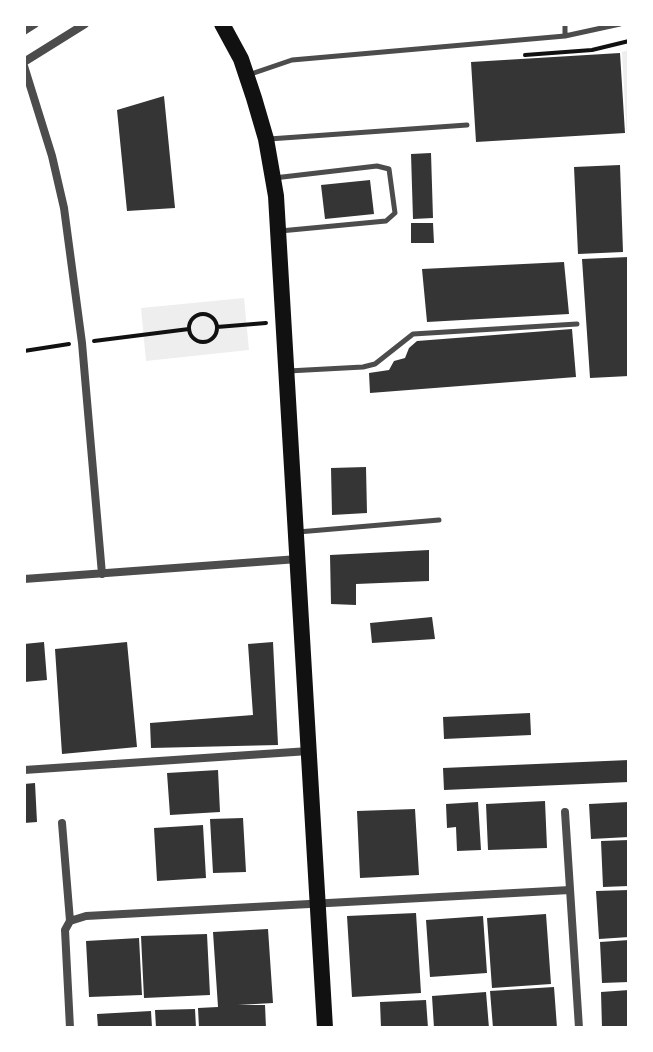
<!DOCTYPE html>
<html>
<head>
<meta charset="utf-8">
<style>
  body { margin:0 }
  #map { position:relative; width:653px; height:1052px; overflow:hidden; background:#fff; font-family:"DM Sans",sans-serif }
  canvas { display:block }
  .frame { position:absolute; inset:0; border:26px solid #fff; pointer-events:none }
</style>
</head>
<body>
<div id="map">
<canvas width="653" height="1052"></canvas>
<div class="frame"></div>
</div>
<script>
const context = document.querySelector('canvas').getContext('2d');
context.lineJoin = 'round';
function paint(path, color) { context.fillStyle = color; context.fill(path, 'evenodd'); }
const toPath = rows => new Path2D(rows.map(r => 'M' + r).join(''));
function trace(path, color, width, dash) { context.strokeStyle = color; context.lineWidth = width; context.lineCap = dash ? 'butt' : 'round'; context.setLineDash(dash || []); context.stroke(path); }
paint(toPath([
  [629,50,629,175,622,52],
  [244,298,249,350,146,361,141,308]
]), '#eee');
paint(toPath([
  [620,53,625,133,476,142,471,62],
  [164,96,175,208,127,211,117,110],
  [431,153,433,218,413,219,411,154],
  [620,165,623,252,578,254,574,167],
  [370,180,374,214,325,219,321,185],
  [411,223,433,223,434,243,411,243],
  [629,257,629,376,590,378,582,259],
  [564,262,569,314,427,322,422,269],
  [572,329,576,377,370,393,369,373,389,370,394,361,405,358,409,348,417,341],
  [366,467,367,513,332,515,331,468],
  [429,550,429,581,356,584,356,605,331,604,330,555],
  [432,617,435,639,372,643,370,623],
  [44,642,47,680,24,682,24,644],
  [127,642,137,747,62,754,55,649],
  [273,642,278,745,151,748,150,723,253,715,248,644],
  [530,713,531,735,444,739,443,717],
  [629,760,629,782,444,790,443,768],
  [218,770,220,812,170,815,167,773],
  [35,783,37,822,24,823,24,784],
  [545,801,547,848,488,850,486,804],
  [478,802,481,850,457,851,456,827,447,828,446,804],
  [629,802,629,837,591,839,589,804],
  [415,809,419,875,360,878,357,811],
  [243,818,246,872,213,873,210,819],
  [203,825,206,878,157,881,154,828],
  [629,840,629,886,603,887,601,841],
  [629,890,629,937,599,939,596,891],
  [416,913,421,993,352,997,347,916],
  [546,914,551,984,492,988,487,918],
  [483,916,487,973,430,977,426,920],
  [268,929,273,1003,238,1005,265,1005,266,1028,199,1028,198,1008,218,1007,213,932],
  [207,934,210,995,144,998,141,936],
  [139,938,142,995,89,997,86,941],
  [629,940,629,982,602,983,600,942],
  [554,987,557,1028,493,1028,490,991],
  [629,990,629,1028,602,1028,601,992],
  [486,992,489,1028,434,1028,432,996],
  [426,1000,428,1028,381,1028,380,1002],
  [195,1009,196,1028,156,1028,155,1010],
  [151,1011,152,1028,98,1028,97,1014]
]), '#353535');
trace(toPath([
  [525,55,592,50,629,41],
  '189 328a14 14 0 1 1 28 0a14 14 0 1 1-28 0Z',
  [217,327,266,323],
  [94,341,189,329],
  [24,351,69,344]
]), '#111', 4);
trace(toPath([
  [565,24,565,36],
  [248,75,292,60,565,36,620,24],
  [269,139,467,125],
  [274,178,377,166,389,169,395,213,386,221,280,231],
  [288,371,363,367,375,364,413,334,577,324],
  [298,532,439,520]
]), '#4c4c4c', 5);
trace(toPath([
  [24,31,35,24],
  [24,62,85,24],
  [24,66,52,156,64,208,82,343,102,574],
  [24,579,298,559],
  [24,770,309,751],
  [565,812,579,1028],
  [62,823,70,921],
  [70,1028,65,930,70,921,86,916,570,890]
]), '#4c4c4c', 8);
trace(toPath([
  [222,24,241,59,254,98,266,139,276,196,325,1028]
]), '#111', 16);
</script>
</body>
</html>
